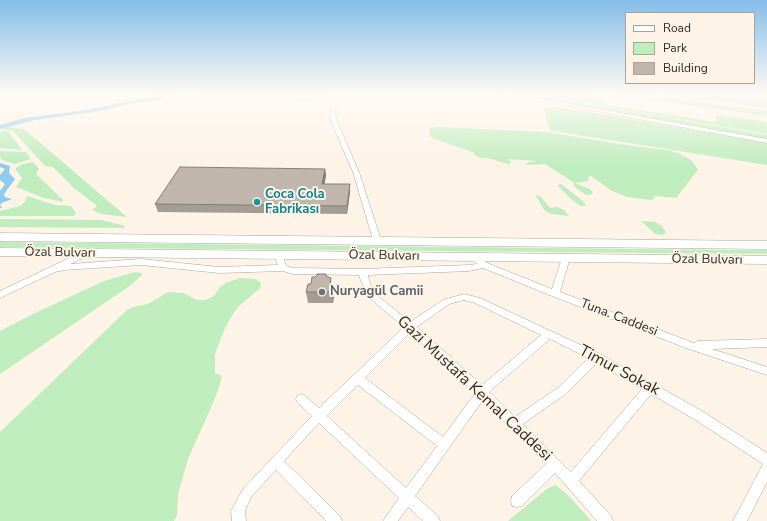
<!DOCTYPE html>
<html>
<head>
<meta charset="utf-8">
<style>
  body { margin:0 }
  #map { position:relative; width:767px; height:521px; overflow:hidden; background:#fdf3e7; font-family:"Nunito Sans",sans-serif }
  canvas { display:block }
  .legend { position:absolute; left:625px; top:12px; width:130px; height:72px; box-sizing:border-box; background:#fdf3e7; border:1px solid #aba39a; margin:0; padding:5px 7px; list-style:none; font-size:12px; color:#2f2b26 }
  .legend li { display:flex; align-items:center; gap:8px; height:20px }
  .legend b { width:20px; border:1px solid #aba39a }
</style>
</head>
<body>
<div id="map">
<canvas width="767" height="521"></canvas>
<ul class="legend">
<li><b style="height:5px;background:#fff"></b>Road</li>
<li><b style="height:11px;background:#bfedbe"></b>Park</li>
<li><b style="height:11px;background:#c0b6ab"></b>Building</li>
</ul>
</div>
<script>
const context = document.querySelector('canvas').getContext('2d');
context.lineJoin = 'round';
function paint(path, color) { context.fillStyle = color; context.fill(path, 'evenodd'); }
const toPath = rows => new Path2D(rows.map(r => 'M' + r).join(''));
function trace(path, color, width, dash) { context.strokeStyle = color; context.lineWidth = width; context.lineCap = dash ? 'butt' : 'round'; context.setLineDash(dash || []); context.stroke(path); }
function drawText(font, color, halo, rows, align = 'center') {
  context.font = font + ' "Nunito Sans",sans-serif'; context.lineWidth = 4; context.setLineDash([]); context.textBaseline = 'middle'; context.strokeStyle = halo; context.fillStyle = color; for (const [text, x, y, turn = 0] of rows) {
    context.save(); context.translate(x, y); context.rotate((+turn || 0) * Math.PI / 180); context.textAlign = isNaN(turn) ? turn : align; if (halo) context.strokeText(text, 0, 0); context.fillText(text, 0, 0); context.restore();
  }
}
paint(toPath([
  [204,94,328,94,326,98,320,101,245,97,212,98,206,96],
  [505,94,528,94,653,115,767,135,767,139],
  [534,94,583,94,605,99,604,103,607,105,715,122,717,121,716,115,767,122,767,134],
  [606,94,639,94,767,111,767,116],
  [660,94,767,94,767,108],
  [548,107,564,108,624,118,767,143,767,165,553,131,550,130,544,109],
  [8,127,24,129,127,217,101,214,92,210,97,206,74,188,53,167,45,166,13,131,0,130],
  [436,127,545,132,633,146,667,150,678,153,691,160,698,170,676,198,654,196,654,199,651,200,627,197,612,191,591,176,588,177,589,181,574,183,590,189,593,192,592,194,586,195,575,187,573,182,545,164,528,165,525,163,537,161,508,159,511,163,509,164,487,158,480,158,473,154,475,153,432,138,430,136,429,130,430,128],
  [5,131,9,132,22,150,0,148,0,132],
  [0,151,26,152,31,159,15,164,2,160,0,156],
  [33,162,39,169,36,174,63,200,63,202,44,198,16,187,22,178,16,170,16,168,22,164],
  [561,184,583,201,586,206,580,206,570,198,559,187,558,185],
  [535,194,541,197,550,208,557,207,564,210,569,216,551,214,544,210],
  [27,196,55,205,71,206,76,213,74,216,0,216,0,211,20,206,25,202],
  [0,219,102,220,125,226,124,228,0,227],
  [641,221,655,222,662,226,666,233,662,235,655,234],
  [0,242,731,250,767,250,767,254,0,247],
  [135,272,142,273,142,275,131,285,0,374,0,331,33,314,104,281],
  [240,278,255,279,260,282,261,285,260,288,238,307,233,314,225,328,215,354,215,373,222,376,219,387,213,403,188,459,178,494,177,515,174,521,0,521,0,432,127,310,133,307,148,304,168,292,183,293,197,300,205,300,214,296,220,287,226,283],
  [556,485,570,497,591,521,508,521,548,488]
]), '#bfedbe');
paint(toPath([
  [165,94,177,94,162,99,129,104,100,111,35,120,0,129,0,125,24,118,80,111],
  [0,163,10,166,9,173,15,179,4,194,5,197,12,199,2,203,0,205,2,208,0,208,0,191,5,184,0,180,0,175,5,169,0,167]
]), '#8ecbee');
const minor = toPath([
  [339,94,343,94,335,108,336,119,359,172,381,240,377,242,373,240,353,172,330,119,331,108,339,94],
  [494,94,505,94,542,99,767,139,767,143,542,101,496,95,494,94],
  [86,250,89,251,90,253,89,255,70,264,141,259,219,267,278,265,274,254,278,251,282,254,286,266,293,268,363,269,469,265,477,264,470,257,474,254,487,263,552,289,562,258,563,256,569,256,570,258,560,292,694,343,698,341,767,339,767,347,712,349,767,367,767,375,686,348,552,296,483,268,469,271,368,275,369,281,378,296,410,322,443,300,464,294,480,298,600,354,702,411,767,453,767,482,747,521,733,521,763,464,694,419,651,394,579,481,611,516,613,521,597,521,555,473,522,506,517,507,512,506,511,501,512,496,546,464,483,400,415,496,438,516,440,521,423,521,408,507,398,521,383,521,399,498,319,423,284,461,340,516,342,521,326,521,276,470,251,497,245,511,246,521,232,521,231,511,243,489,312,416,297,402,296,399,297,396,301,394,305,396,319,408,404,327,372,300,361,281,359,275,293,274,283,271,219,273,141,265,64,270,55,272,0,298,0,291,86,250],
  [464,300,475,303,541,335,482,385,417,327,449,304,464,300],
  [410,333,475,393,443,437,365,378,410,333],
  [550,339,588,358,559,387,515,417,489,392,550,339],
  [597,363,642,389,571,472,523,424,567,393,597,363],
  [358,385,437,446,406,488,327,416,358,385]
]);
const highway = toPath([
  [0,233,767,241,767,249,0,241,0,233],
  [0,248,767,256,767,264,0,256,0,248]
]);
trace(minor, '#b0a69b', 1);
trace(highway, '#b0a69b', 1);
paint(minor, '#fff');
paint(highway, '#fff');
paint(toPath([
  [325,169,326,176,324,184,350,192,347,214,158,212,155,204],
  [327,276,331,278,331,285,333,285,334,295,333,303,308,303,306,292,311,284]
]), '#a59d93');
paint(toPath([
  [325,169,326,176,323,192,322,184],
  [350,184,350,192,347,214,347,206],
  [333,285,334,295,333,303,332,292]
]), '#867f78');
const building = toPath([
  [180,167,325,169,322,184,350,184,347,206,155,204,180,167],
  [318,274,326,274,326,276,331,278,330,285,333,285,332,292,306,292,308,284,311,284,312,277,315,277,318,274]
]);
paint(building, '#c0b6ab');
trace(building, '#867f78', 1);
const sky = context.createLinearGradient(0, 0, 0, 167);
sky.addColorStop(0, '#84bdea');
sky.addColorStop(0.56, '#fefaf4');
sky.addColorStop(1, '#fefaf400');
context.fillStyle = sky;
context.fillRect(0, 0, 767, 167);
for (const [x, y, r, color] of [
  [257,202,4,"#0f9aa8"],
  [322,292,4,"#6b7280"]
]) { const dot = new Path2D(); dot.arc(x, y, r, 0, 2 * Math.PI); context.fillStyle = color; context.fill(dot); trace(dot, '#fdf3e7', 1.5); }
drawText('bold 13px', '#0d838f', '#fdf3e7', [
  ["Coca Cola",265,195],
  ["Fabrikası",265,210]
], 'left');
drawText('13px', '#2f2b26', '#fdf3e7', [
  ["Özal Bulvarı",60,253,1],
  ["Özal Bulvarı",384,256,1],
  ["Özal Bulvarı",707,260,1],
  ["Tuna. Caddesi",619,318,21]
]);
drawText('bold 13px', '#5b616d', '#fdf3e7', [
  ["Nuryagül Camii",330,292]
], 'left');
drawText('16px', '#2f2b26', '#fdf3e7', [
  ["Timur Sokak",619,371,28],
  ["Gazi Mustafa Kemal Caddesi",474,389,43]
]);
</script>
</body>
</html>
